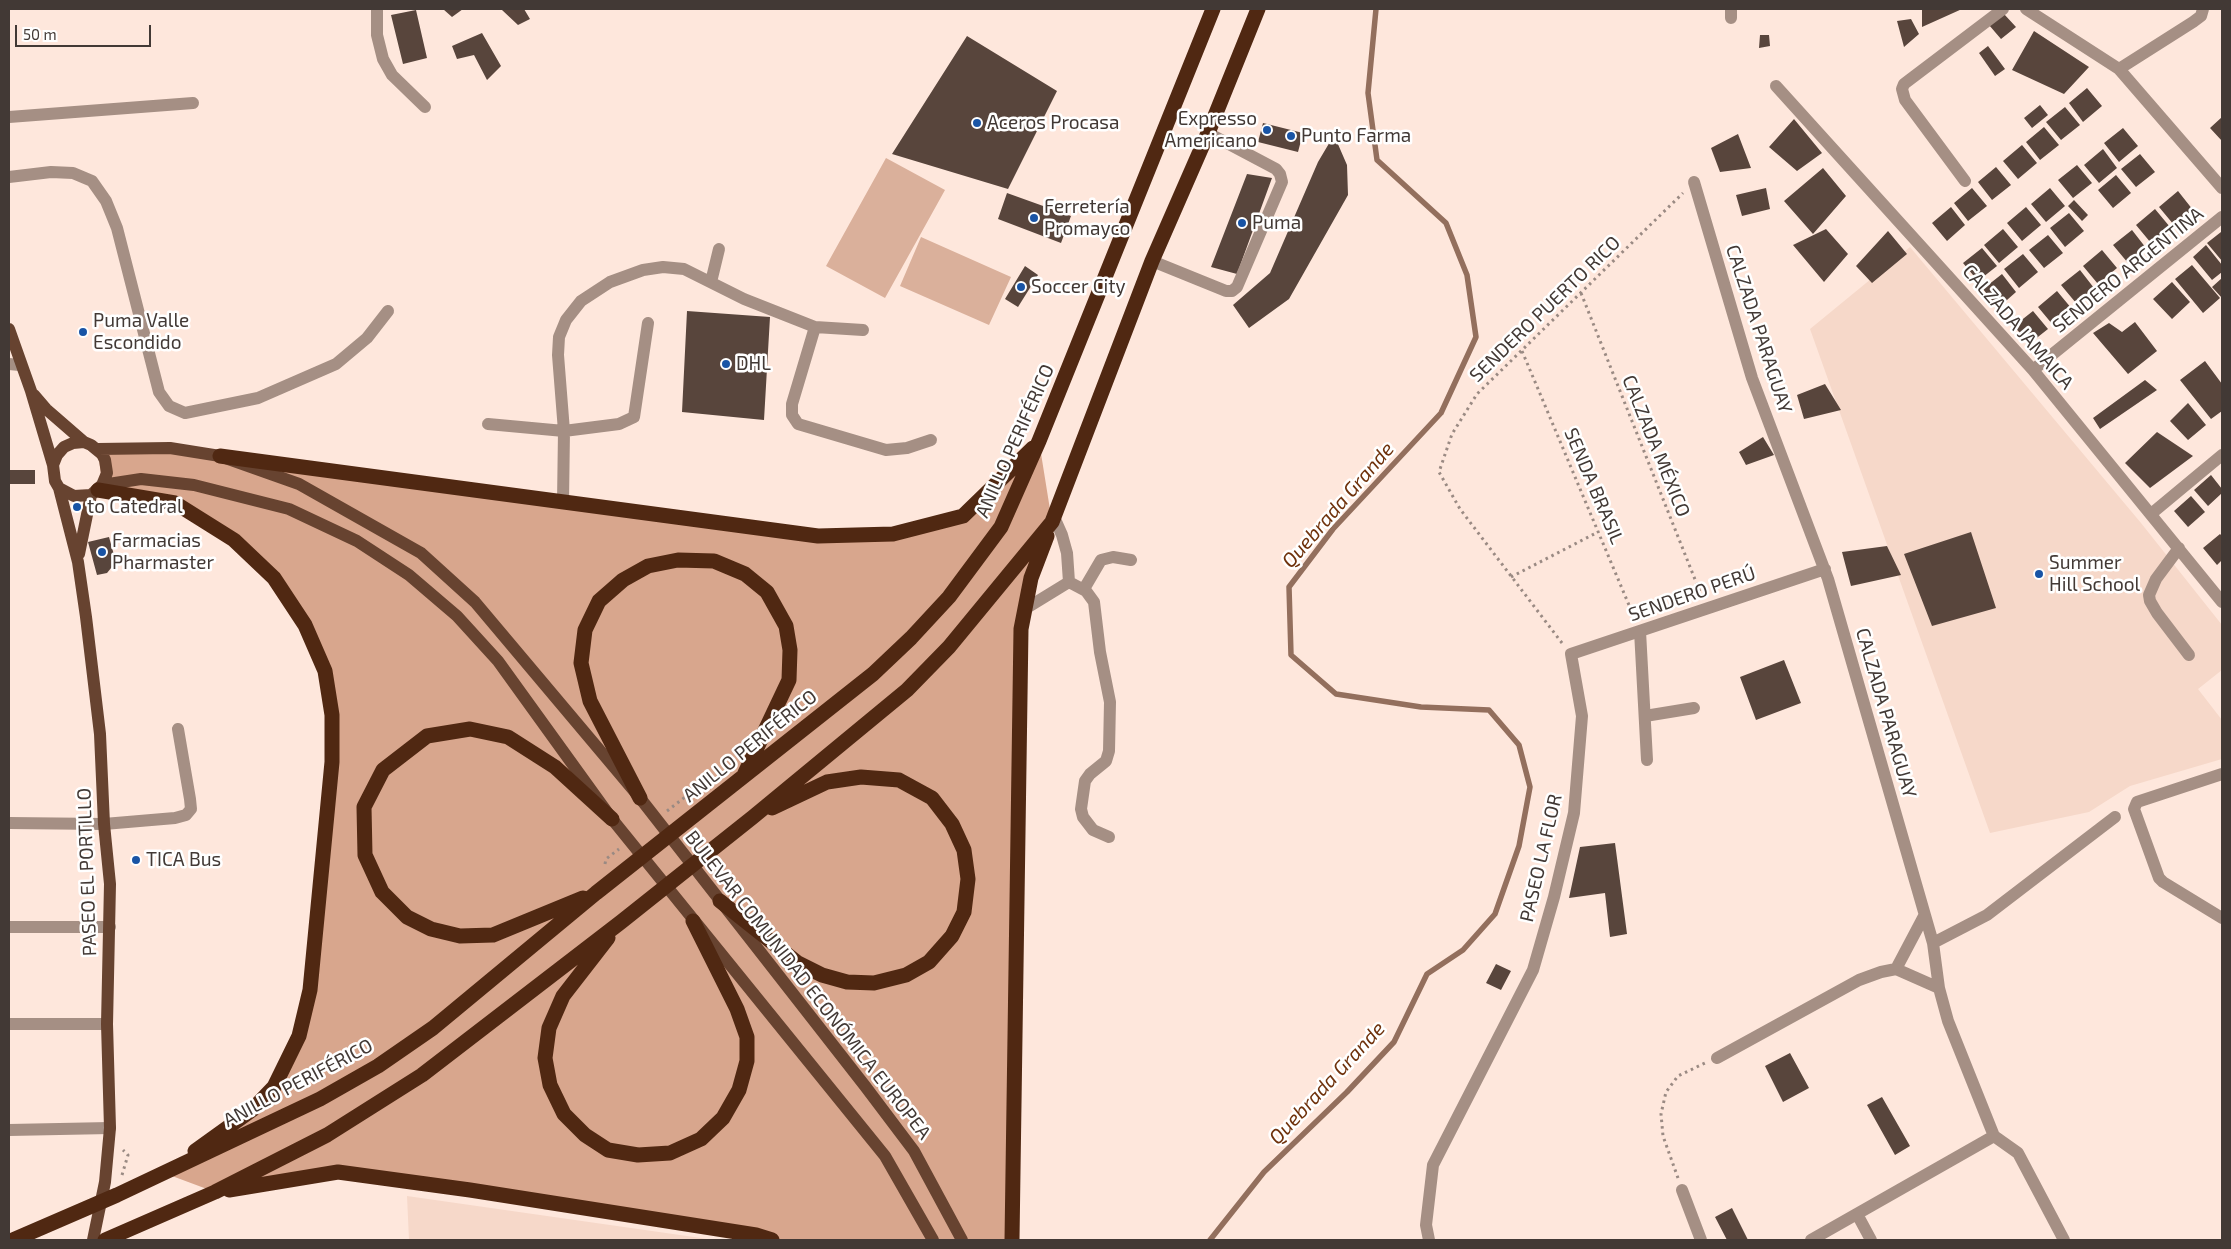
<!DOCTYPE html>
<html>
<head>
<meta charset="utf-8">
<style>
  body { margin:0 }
  #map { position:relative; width:2231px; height:1249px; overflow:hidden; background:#fee7dc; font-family:"Exo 2",sans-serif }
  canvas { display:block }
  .frame { position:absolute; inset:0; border:10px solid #423935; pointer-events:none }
  .scale { position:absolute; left:15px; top:25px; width:136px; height:22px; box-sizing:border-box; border:2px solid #423935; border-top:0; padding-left:6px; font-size:15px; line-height:18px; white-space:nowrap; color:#423935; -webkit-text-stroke:4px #fff; paint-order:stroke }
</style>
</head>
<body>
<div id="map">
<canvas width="2231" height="1249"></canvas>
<div class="frame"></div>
<div class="scale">50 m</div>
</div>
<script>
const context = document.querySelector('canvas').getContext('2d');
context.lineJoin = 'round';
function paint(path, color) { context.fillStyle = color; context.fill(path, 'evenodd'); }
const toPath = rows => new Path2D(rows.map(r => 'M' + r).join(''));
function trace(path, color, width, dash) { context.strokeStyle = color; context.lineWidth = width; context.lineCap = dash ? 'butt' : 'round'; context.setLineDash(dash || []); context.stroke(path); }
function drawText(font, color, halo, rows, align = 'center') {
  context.font = font + ' "Exo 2",sans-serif'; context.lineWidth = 5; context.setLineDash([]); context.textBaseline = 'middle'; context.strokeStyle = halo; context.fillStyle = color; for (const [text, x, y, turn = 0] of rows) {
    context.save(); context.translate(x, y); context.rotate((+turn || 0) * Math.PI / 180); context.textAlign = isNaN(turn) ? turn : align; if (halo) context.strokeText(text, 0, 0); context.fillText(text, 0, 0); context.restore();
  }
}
paint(toPath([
  [1910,247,2141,523,2222,625,2222,670,2198,689,2222,720,2222,759,2130,786,2089,812,1990,833,1810,329],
  [407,1196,701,1238,712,1240,409,1240]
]), '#f6d8c9');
paint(toPath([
  [886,158,945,190,885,298,826,266],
  [921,237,1011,277,989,325,900,286]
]), '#dab09b');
paint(toPath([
  [1039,441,1052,522,1021,629,1013,1240,772,1240,338,1172,215,1192,164,1173,252,1110,299,1036,332,762,325,671,274,578,175,503,102,485,98,449,171,448,818,536,893,534,963,516]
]), '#d8a68d');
trace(toPath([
  [1210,1240,1264,1172,1347,1092,1394,1042,1427,974,1463,950,1495,914,1519,846,1530,787,1519,745,1489,710,1421,707,1336,694,1291,655,1289,587,1333,529,1441,413,1476,337,1467,275,1446,223,1377,160,1368,93,1376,9]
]), '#936f5d', 5.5);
paint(toPath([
  [443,9,463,9,452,17],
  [503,9,524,9,530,19,518,25,502,10],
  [1922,9,1962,9,1922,27],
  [416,10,427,58,403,64,391,15],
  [2004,14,2016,27,2001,39,1989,25],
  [1911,19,1919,34,1904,47,1897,21],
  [2034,31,2089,67,2064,94,2012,70],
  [482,33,501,66,487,80,474,55,457,59,452,46],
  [1760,35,1769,35,1770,46,1759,48],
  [967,36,1057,91,1008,189,892,154],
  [1988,46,2005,69,1995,76,1979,53],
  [2087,88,2102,106,2083,122,2069,103],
  [2040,105,2048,115,2032,128,2024,118],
  [2065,107,2080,125,2061,140,2046,122],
  [2222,117,2222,141,2210,128],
  [1794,119,1822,153,1797,171,1769,147],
  [1263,123,1303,133,1298,152,1258,142],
  [2044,127,2059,145,2040,160,2026,142],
  [2123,128,2138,146,2119,162,2104,143],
  [1738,134,1751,168,1720,172,1711,148],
  [1334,135,1347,165,1348,195,1289,299,1249,328,1233,305,1270,273,1318,162],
  [2022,145,2037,163,2018,179,2003,161],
  [2103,149,2117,168,2099,183,2084,165],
  [2140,154,2155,172,2136,187,2121,169],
  [2077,165,2092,183,2073,198,2058,180],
  [1996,167,2011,185,1992,200,1978,182],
  [1823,168,1846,196,1813,234,1784,201],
  [1247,174,1272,178,1237,274,1211,267],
  [2116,175,2131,193,2113,208,2098,190],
  [1766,188,1770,209,1742,216,1736,195],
  [1972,188,1987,206,1968,221,1954,203],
  [2050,188,2065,206,2046,222,2031,204],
  [2178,191,2193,210,2174,225,2159,207],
  [1007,193,1071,216,1061,243,998,219],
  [2074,200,2088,215,2082,221,2068,206],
  [1951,207,1965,225,1947,241,1932,223],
  [2026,207,2041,225,2022,241,2007,223],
  [2155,209,2170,227,2151,243,2136,225],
  [2069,213,2084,231,2065,247,2050,228],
  [1826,229,1848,254,1824,282,1793,245],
  [2003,229,2018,247,1999,263,1984,245],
  [2132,230,2146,248,2128,263,2113,245],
  [1888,231,1907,254,1872,283,1856,266],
  [2221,232,2222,234,2222,261,2207,243],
  [2048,235,2063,253,2044,268,2029,250],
  [2206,245,2222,265,2222,272,2212,280,2193,257],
  [1982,248,1997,266,1978,281,1963,263],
  [2102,250,2117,268,2098,284,2083,266],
  [2023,254,2038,272,2019,288,2004,269],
  [2192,265,2220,298,2203,313,2175,279],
  [1025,266,1038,275,1018,307,1005,299],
  [2080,270,2094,288,2076,303,2061,285],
  [2002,274,2016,292,1998,308,1983,289],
  [2222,278,2222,298,2212,287],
  [2172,282,2190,302,2172,319,2153,299],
  [2057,291,2072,309,2053,325,2038,307],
  [687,311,770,317,764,420,682,412],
  [2033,311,2048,329,2029,344,2014,326],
  [2135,322,2157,351,2128,374,2093,333,2109,323,2122,332],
  [2205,361,2222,384,2222,411,2211,419,2180,380],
  [2145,380,2157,390,2100,429,2093,418],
  [1825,384,1841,410,1804,419,1797,395],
  [2188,403,2206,425,2188,440,2170,421],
  [2157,432,2193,456,2150,488,2125,463],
  [1763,437,1774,455,1746,465,1739,452],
  [9,470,35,470,35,484,9,484],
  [2211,475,2222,489,2222,493,2208,506,2194,490],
  [2191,496,2205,512,2188,527,2174,511],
  [1971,532,1996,608,1932,626,1904,554],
  [2220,534,2222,536,2222,560,2217,565,2203,548],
  [109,537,116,562,107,573,97,575,88,542],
  [1887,546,1901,575,1851,586,1842,552],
  [1784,660,1801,703,1756,720,1740,677],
  [1615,843,1627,934,1610,937,1605,893,1569,898,1580,847],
  [1496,964,1511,971,1501,990,1486,983],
  [1790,1053,1809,1088,1783,1102,1765,1066],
  [1882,1097,1910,1146,1895,1155,1867,1105],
  [1732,1208,1748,1240,1727,1240,1715,1217]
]), '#58453c');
trace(toPath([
  [1581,293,1702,597],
  [1522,351,1634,617],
  [1511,577,1598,532],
  [1562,643,1460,509,1439,472,1452,434,1477,394,1683,193],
  [667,811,689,794,695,795],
  [605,864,606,859,619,849],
  [122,1175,128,1155,123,1150],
  [1678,1178,1663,1136,1661,1114,1666,1092,1678,1076,1705,1063]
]), '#9a8a83', 3, [2.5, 4]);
trace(toPath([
  [377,9,377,35,383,59,392,75,425,107],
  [1731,9,1731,18],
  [2026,9,2119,69,2222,188],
  [2119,69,2193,22,2201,16,2203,9],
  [1776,86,2033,370,2222,602],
  [9,117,193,103],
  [9,177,51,172,73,173,92,181,106,201,117,228,159,392,169,406,185,413,258,398,336,364,367,338,388,311],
  [1965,181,1905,100,1902,89,1904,84,2003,9],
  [1694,182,1752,378,1828,579,1933,943,1939,988,1948,1021,1994,1136,2018,1153,2064,1240],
  [1152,261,1226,291,1232,291,1237,287,1282,182,1280,174,1276,169,1208,133],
  [711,282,719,249],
  [815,327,792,404,792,415,798,424,886,450,907,448,931,440],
  [9,364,20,365],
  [2033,370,2222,217],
  [488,424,564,431,558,355,559,337,566,320,581,301,610,282,643,270,663,267,684,269,744,299,815,327,863,330],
  [563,502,564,431,619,424,634,417,648,323],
  [2151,514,2222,455],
  [1054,517,1062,535,1067,553,1069,582,1086,591,1094,602,1100,652,1110,702,1109,751,1106,761,1090,774,1085,781,1081,809,1083,817,1093,830,1109,837],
  [2179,548,2156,579,2149,595,2150,601,2157,613,2189,655],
  [1084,589,1101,560,1113,557,1131,560],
  [1025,609,1069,582],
  [1640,631,1647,760],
  [1645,716,1694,708],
  [2222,774,2137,802,2134,809,2159,878,2163,882,2222,918],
  [9,823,104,824,175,818,186,815,191,809,190,799,178,729],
  [9,927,110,927],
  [1933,943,1987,915,2115,817],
  [1896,969,1924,916],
  [9,1024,107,1024],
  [1717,1058,1859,980,1881,972,1896,969,1939,988],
  [9,1130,110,1128],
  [1682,1190,1701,1240],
  [1857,1214,1871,1240],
  [1429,1240,1426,1225,1433,1165,1533,970,1554,897,1574,813,1582,716,1571,654,1825,569],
  [1811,1240,1994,1136]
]), '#a58f84', 12);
trace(toPath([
  [9,329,31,391,53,465,55,481,59,488,74,496,91,495,102,485,107,473,105,460,102,454,91,445,84,442,73,443,64,447,57,455,53,465],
  [34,395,46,409,84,442],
  [98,449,170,448,220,456,299,484,421,553,475,602,640,798,865,1086,914,1151,962,1240],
  [102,485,141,479,194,485,289,509,357,541,409,575,457,616,498,661,612,819,885,1156,933,1240],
  [59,488,78,562,86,617,100,734,104,824,110,884,107,1024,110,1128,105,1182,93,1240],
  [79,554,91,495]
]), '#674330', 12);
trace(toPath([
  [220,456,818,536,893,534,963,516,1033,448],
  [98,490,175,503,234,540,274,578,305,625,325,671,332,715,332,762,310,990,299,1036,274,1087,252,1110,195,1151],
  [640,798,590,701,581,663,585,630,599,601,623,580,648,566,678,560,714,561,745,574,767,592,786,626,790,650,789,680,745,773],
  [583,898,493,935,460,936,431,929,407,917,382,892,365,855,364,807,383,770,427,736,470,729,508,737,555,767,612,819],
  [720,901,798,963,822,975,847,982,874,983,906,975,929,962,952,936,964,912,968,879,964,850,952,824,932,798,899,780,861,777,827,782,772,808],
  [608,938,563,996,549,1028,545,1058,550,1085,564,1114,585,1135,608,1150,638,1155,670,1153,701,1139,723,1118,739,1090,747,1061,747,1037,737,1009,693,921],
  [229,1190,338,1172,470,1190,756,1235,772,1240],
  [13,1240,117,1195,320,1099,378,1066,433,1028,596,893,873,674,911,638,949,597,1001,527,1039,441,1213,9],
  [105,1240,215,1192,327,1135,422,1075,621,922,753,817,907,690,949,647,1052,522,1152,261,1208,133,1258,9],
  [1012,1240,1021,629,1031,578,1047,536]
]), '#502812', 15);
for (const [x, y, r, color] of [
  [977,123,5,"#1954a5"],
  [1267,130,5,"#1954a5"],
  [1291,136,5,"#1954a5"],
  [1034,218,5,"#1954a5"],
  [1242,223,5,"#1954a5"],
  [1021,287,5,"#1954a5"],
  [83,332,5,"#1954a5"],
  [726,364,5,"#1954a5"],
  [77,507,5,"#1954a5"],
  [102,552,5,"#1954a5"],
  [2039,574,5,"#1954a5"],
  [136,860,5,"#1954a5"]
]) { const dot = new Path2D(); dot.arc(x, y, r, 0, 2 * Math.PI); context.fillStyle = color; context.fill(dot); trace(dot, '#fff', 2); }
drawText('19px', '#423935', '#fff', [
  ["Expresso",1257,119,"right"],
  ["Americano",1257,141,"right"],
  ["Aceros Procasa",987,123],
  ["Punto Farma",1301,136],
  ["Ferretería",1044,207],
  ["Promayco",1044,229],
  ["Puma",1252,223],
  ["Soccer City",1031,287],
  ["Puma Valle",93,321],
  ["Escondido",93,343],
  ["DHL",736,364],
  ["to Catedral",87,507],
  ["Farmacias",112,541],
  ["Pharmaster",112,563],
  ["Summer",2049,563],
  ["Hill School",2049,585],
  ["TICA Bus",146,860]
], 'left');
drawText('19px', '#423935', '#fff', [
  ["SENDERO ARGENTINA",2128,270,-39],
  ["SENDERO PUERTO RICO",1545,309,-44],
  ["CALZADA JAMAICA",2018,327,49],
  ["CALZADA PARAGUAY",1759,329,72],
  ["ANILLO PERIFÉRICO",1015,441,-66],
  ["CALZADA MÉXICO",1656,446,68],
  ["SENDA BRASIL",1594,486,67],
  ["SENDERO PERÚ",1692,594,-19],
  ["CALZADA PARAGUAY",1886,713,74],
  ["ANILLO PERIFÉRICO",750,746,-39],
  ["PASEO LA FLOR",1541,858,-77],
  ["PASEO EL PORTILLO",87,872,-92],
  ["BULEVAR COMUNIDAD ECONÓMICA EUROPEA",808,985,52],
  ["ANILLO PERIFÉRICO",298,1083,-28]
]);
drawText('italic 20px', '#6f320c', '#fff', [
  ["Quebrada Grande",1338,505,-49],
  ["Quebrada Grande",1327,1083,-47]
]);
</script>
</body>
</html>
